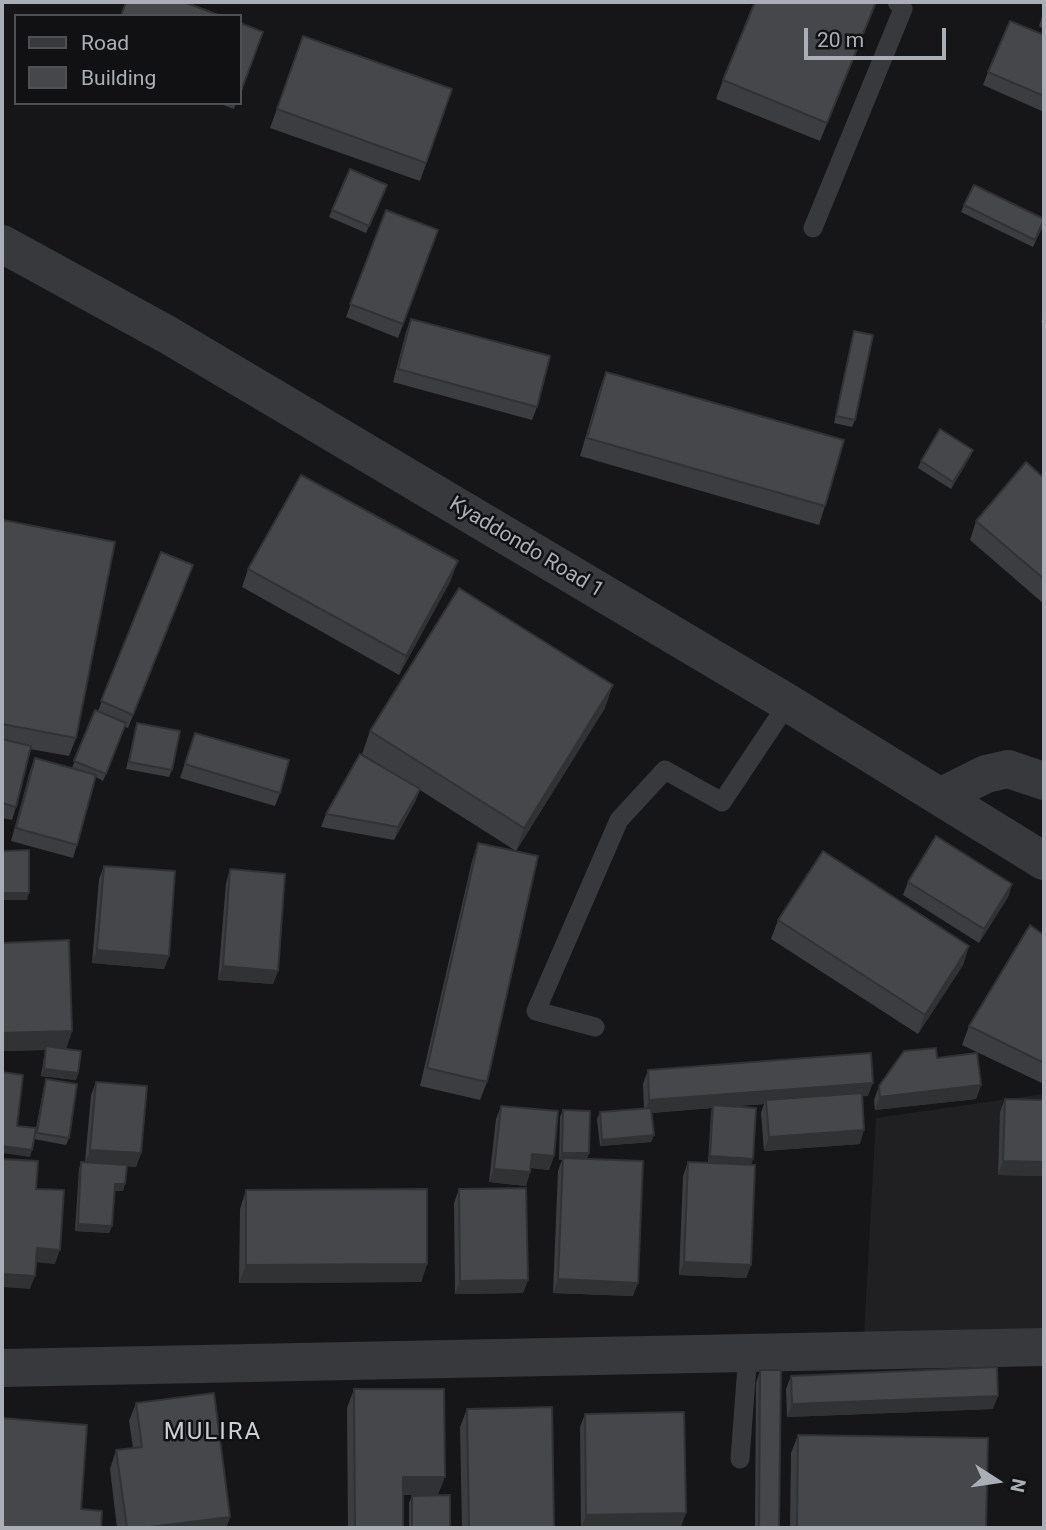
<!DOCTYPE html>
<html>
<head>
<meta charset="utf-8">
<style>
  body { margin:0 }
  #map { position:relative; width:1046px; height:1530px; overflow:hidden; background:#161618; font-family:Roboto,sans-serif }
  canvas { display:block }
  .frame { position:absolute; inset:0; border:4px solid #aaaeb6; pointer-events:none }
  .legend { position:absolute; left:14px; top:14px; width:228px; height:91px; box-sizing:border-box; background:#111113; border:2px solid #4e5054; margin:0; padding:9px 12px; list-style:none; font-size:21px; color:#aaaeb6 }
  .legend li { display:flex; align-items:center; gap:14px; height:35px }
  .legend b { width:35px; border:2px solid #4e5054 }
  .north { position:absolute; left:962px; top:1446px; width:70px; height:70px; -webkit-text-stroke:5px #111113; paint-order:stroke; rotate:102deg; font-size:19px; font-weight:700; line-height:28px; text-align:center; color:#aaaeb6 }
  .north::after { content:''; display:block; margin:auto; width:24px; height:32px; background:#aaaeb6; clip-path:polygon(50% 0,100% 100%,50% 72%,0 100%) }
  .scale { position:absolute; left:804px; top:28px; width:142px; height:32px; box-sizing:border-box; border:4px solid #aaaeb6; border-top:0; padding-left:9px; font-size:21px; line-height:24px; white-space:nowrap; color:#aaaeb6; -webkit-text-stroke:5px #111113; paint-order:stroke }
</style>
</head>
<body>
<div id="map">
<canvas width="1046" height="1530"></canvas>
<div class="frame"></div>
<ul class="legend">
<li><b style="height:9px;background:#38393d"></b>Road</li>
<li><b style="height:19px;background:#46474a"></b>Building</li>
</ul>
<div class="north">N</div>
<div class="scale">20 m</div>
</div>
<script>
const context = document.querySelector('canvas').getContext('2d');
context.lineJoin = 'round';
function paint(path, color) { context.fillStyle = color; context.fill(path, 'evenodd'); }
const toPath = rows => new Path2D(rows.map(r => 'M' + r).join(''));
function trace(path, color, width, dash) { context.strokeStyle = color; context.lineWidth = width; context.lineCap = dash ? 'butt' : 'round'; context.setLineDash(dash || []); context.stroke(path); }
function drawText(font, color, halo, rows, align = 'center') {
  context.font = font + ' Roboto,sans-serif'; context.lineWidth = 5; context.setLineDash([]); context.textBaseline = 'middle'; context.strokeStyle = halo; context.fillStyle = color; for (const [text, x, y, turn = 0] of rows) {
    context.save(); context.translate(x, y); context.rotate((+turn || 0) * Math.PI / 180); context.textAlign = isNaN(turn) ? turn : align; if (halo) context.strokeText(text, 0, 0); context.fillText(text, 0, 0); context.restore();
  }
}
paint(toPath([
  [1044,1094,1044,1330,864,1336,876,1118]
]), '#202022');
trace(toPath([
  [813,228,903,9,897,2],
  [595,1027,536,1011,619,820,665,770,722,802,788,703],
  [740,1459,748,1353]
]), '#38393d', 19);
trace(toPath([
  [942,796,986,774,1008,769,1044,781],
  [2,1368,1044,1347]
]), '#38393d', 38);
trace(toPath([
  [2,244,168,335,788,703,1044,861]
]), '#38393d', 38);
paint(toPath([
  [876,2,820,141,716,99,723,80],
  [1044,10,1044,30,1039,26],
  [1044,35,1044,112,983,85,988,72],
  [303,36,452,89,420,181,270,128],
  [218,103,236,103,234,109],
  [384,192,366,233,329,217,332,210],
  [964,205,1043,226,1033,247,961,212],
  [386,210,438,230,398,338,346,317],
  [1044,313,1044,324,1041,322],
  [411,319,537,407,532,420,393,382,406,332],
  [854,331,855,420,852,427,834,423,852,338],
  [606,372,825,506,819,525,580,456,599,391],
  [973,450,970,457,951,489,918,468,921,461],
  [1044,478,1044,604,970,540,976,521],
  [2,523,76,738,69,756,30,749,16,807,12,820,2,818],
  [161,552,193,565,128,728,125,727,103,781,96,777,77,845,73,858,11,841,30,771,35,758,72,768,95,710,98,711],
  [248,569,451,580,399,675,242,587],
  [605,708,516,851,420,790,415,802,394,840,321,827,326,814,382,766,362,754,370,731],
  [137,723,172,770,169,777,126,769],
  [195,733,280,793,275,806,180,778],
  [478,843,487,1082,480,1100,420,1086,472,861],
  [104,866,169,956,164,969,92,963,99,879],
  [230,869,278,971,273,984,218,980,226,883],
  [908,882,1012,884,1008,897,979,943,903,895],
  [778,920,969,946,963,965,918,1034,771,939],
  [1044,935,1044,1084,962,1045,969,1026],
  [72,1031,66,1049,78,1073,76,1080,41,1076,45,1050,2,1051],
  [937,1058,981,1085,976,1099,875,1110,874,1100,879,1086],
  [648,1070,868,1096,862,1096,860,1144,764,1151,761,1113,764,1104,735,1106,751,1165,751,1265,746,1278,679,1275,683,1176,688,1162,708,1163,711,1112,712,1108,652,1113,654,1135,651,1142,600,1146,597,1119,600,1112,644,1109,643,1084],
  [46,1079,69,1138,66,1145,34,1139,44,1086],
  [96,1082,141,1153,136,1167,127,1166,123,1191,115,1191,112,1226,109,1233,75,1231,79,1169,81,1162,85,1162,91,1095],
  [1005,1099,1044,1100,1044,1176,998,1175,1000,1112],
  [501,1106,554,1156,549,1170,531,1168,526,1186,489,1182,496,1119],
  [563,1110,589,1153,587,1159,633,1296,553,1293,558,1171,562,1160,559,1160,560,1117],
  [459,1189,528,1280,523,1293,455,1294,454,1203],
  [246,1190,427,1264,421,1282,239,1283,240,1209],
  [760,1370,779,1528,755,1528,756,1383],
  [791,1376,993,1409,787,1417,786,1389],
  [354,1389,438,1495,403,1495,403,1528,348,1528,347,1408],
  [136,1403,230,1517,226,1528,117,1528,110,1469,116,1450,133,1448,129,1421],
  [467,1409,554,1528,462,1528,460,1427],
  [585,1414,681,1527,581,1528,580,1427],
  [798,1435,986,1528,790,1528,791,1453],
  [412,1496,450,1528,409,1528,409,1503]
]), '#3c3d40');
paint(toPath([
  [973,450,970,457,951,489,953,482],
  [458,561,451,580,399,675,406,656],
  [613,685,605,708,516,851,524,828],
  [420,789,415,802,394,840,398,827],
  [1012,884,1008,897,979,943,984,929],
  [2,893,29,893,27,900,2,900],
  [969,946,963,965,918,1034,925,1015],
  [97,950,169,956,164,969,92,963],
  [223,966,278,971,273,984,218,980],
  [72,1031,66,1049,46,1046,45,1050,2,1051,2,1033],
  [44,1069,78,1073,76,1080,41,1076],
  [873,1083,868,1096,766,1104,766,1100,764,1104,713,1108,713,1105,712,1108,645,1113,649,1100],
  [981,1085,976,1099,875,1110,880,1097],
  [864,1130,860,1144,764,1151,769,1137],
  [654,1135,651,1142,600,1146,602,1140],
  [2,1146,32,1150,30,1157,2,1153],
  [90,1150,141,1153,136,1167,85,1163],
  [562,1153,589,1153,586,1160,559,1160],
  [532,1154,554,1156,549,1170,527,1167],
  [710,1156,753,1159,751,1166,708,1163],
  [1003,1161,1044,1162,1044,1176,998,1175],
  [494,1169,530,1172,526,1186,489,1182],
  [115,1184,125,1184,123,1191,113,1191],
  [78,1224,112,1226,109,1233,75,1231],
  [37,1248,60,1250,55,1264,32,1262],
  [684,1262,751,1265,746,1278,679,1275],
  [427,1264,421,1282,239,1283,246,1265],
  [2,1274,35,1276,30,1289,2,1287],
  [558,1279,638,1283,633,1296,553,1293],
  [528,1280,523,1293,455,1294,460,1281],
  [998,1396,993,1409,787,1417,792,1404],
  [403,1477,445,1477,438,1495,396,1495],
  [686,1513,681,1527,581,1528,586,1515],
  [230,1517,226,1528,142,1528]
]), '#313234');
const building = toPath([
  [126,2,184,2,221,16,121,16,126,2],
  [755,2,876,2,827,123,723,80,755,2],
  [1010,21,1044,35,1044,96,988,72,1010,21],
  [240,23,263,32,240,94,240,23],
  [303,36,452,89,426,163,277,109,303,36],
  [350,169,387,185,369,226,332,210,350,169],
  [974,185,1044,219,1035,240,964,205,974,185],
  [386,210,438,230,403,324,350,304,386,210],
  [411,319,550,356,537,407,398,369,411,319],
  [854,331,873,335,855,420,836,416,854,331],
  [606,372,844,440,825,506,587,438,606,372],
  [940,429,973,450,953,482,921,461,940,429],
  [1026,462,1044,478,1044,579,976,521,1026,462],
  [301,475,458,561,406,656,248,569,301,475],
  [3,520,115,542,76,738,2,724,2,525,3,520],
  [161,552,193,565,133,715,101,701,161,552],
  [459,588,613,685,524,828,370,731,459,588],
  [95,710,126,723,106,774,74,761,95,710],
  [137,723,180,731,172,770,129,762,137,723],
  [195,733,289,760,280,793,185,764,195,733],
  [2,739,31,746,16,807,2,803,2,739],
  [360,754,420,789,398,827,326,814,360,754],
  [35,758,96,775,77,845,16,828,35,758],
  [936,836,1012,884,984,929,908,882,936,836],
  [478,843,538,856,487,1082,427,1068,478,843],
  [29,850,29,893,2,893,2,851,29,850],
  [823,851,969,946,925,1015,778,920,823,851],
  [104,866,175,871,169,956,97,950,104,866],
  [230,869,285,874,278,971,223,966,230,869],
  [1030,925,1044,935,1044,1063,969,1026,1030,925],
  [69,940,72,1031,2,1033,2,943,69,940],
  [46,1046,81,1051,78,1073,44,1069,46,1046],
  [936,1048,937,1058,977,1053,981,1085,880,1097,879,1086,904,1051,936,1048],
  [871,1053,873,1083,649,1100,648,1070,871,1053],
  [2,1072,23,1075,17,1126,36,1128,32,1150,2,1146,2,1072],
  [46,1079,77,1084,69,1138,37,1133,46,1079],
  [96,1082,147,1086,141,1153,90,1150,96,1082],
  [862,1093,864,1130,769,1137,766,1100,862,1093],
  [1005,1099,1044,1100,1044,1162,1003,1161,1005,1099],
  [713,1105,756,1108,753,1159,710,1156,713,1105],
  [501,1106,558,1111,554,1156,532,1154,530,1172,494,1169,501,1106],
  [651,1108,654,1135,602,1140,600,1112,651,1108],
  [563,1110,590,1111,589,1153,562,1153,563,1110],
  [563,1158,643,1161,638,1283,558,1279,563,1158],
  [2,1159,38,1161,36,1189,64,1190,60,1250,37,1248,35,1276,2,1274,2,1159],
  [81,1162,127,1165,125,1184,115,1184,112,1226,78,1224,81,1162],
  [688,1162,755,1165,751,1265,684,1262,688,1162],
  [526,1188,528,1280,460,1281,459,1189,526,1188],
  [427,1189,427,1264,246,1265,246,1190,427,1189],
  [997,1367,998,1396,792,1404,791,1376,997,1367],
  [760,1370,781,1370,779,1528,759,1528,760,1370],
  [354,1389,444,1389,445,1477,403,1477,403,1528,355,1528,354,1389],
  [214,1393,230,1517,142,1528,127,1528,116,1450,142,1447,136,1403,214,1393],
  [552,1407,554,1528,469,1528,467,1409,552,1407],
  [684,1412,686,1513,586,1515,585,1414,684,1412],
  [2,1418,87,1425,81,1509,102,1511,101,1528,2,1528,2,1418],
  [798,1435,988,1438,986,1528,797,1528,798,1435],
  [450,1495,450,1528,412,1528,412,1496,450,1495]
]);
paint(building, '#46474a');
trace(building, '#313234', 2);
drawText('21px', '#aaaeb6', '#111113', [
  ["Kyaddondo Road 1",526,548,31]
]);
context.letterSpacing = '2px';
drawText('24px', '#cacdd3', '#111113', [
  ["MULIRA",213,1433]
]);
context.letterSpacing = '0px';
</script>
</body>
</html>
